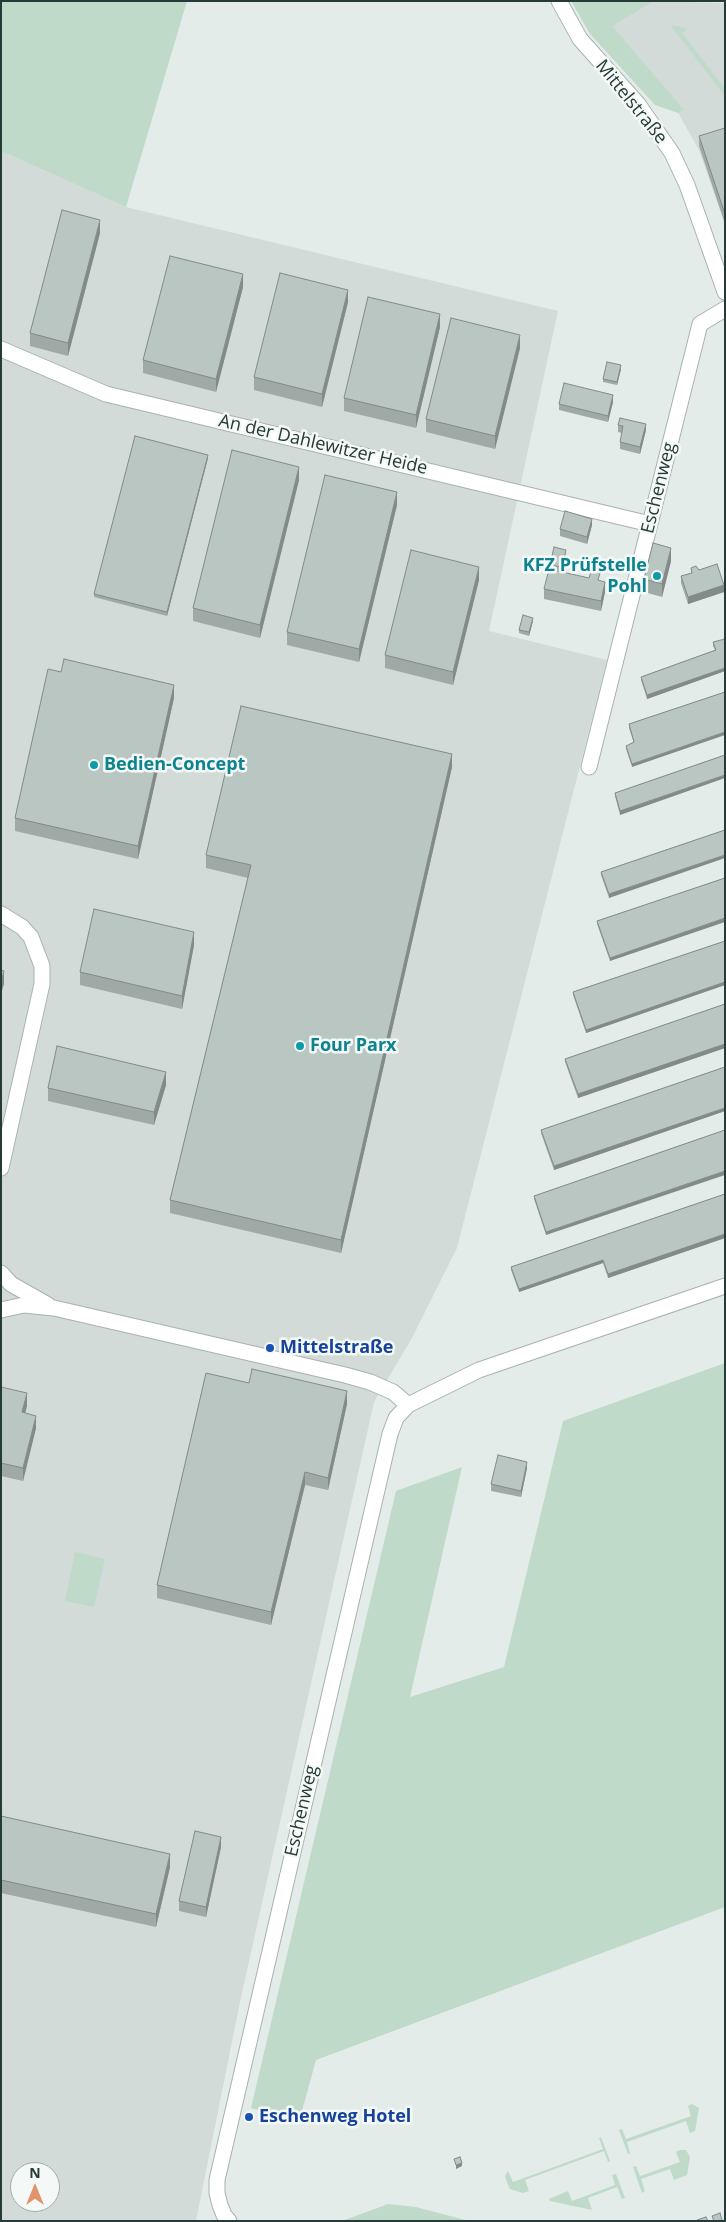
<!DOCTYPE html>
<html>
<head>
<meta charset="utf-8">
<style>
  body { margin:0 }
  #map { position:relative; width:726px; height:2222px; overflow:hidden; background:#e4ece9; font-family:"Open Sans",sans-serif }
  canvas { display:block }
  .frame { position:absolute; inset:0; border:2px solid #253b37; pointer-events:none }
  .north { position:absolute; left:10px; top:2162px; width:50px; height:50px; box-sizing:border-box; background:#f4f9f7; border:1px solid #a1adaa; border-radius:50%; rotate:0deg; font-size:14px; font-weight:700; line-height:20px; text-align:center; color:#253b37 }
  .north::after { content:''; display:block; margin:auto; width:18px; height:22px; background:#e2936c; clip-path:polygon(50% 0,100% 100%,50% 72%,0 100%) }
</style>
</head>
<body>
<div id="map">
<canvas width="726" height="2222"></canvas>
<div class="frame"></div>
<div class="north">N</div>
</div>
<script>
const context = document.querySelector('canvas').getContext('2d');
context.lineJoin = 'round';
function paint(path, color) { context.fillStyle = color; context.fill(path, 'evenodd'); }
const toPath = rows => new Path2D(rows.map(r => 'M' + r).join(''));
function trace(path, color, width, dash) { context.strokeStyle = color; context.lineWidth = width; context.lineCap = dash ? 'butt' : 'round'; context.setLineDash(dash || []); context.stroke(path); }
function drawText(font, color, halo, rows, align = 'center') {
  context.font = font + ' "Open Sans",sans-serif'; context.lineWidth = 5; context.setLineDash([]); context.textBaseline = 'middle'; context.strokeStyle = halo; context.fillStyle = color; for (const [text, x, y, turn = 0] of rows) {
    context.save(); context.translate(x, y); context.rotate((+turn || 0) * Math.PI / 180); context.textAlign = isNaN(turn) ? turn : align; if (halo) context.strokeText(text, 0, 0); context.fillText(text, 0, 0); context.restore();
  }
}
paint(toPath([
  [651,1,725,3,725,224,699,150,663,86,625,49,609,21],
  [1,151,126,207,558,311,489,631,607,660,457,1248,412,1338,374,1402,241,1997,196,2221,1,2221],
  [20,2172,50,2172,50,2202,20,2202]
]), '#d2dbd8');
paint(toPath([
  [1,1,187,1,126,207,1,151],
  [571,1,654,1,612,26,684,110,678,113,655,105,590,34],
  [673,25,687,29,682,33,725,89,725,96,672,27],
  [725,1363,725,1907,316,2060,299,2122,251,2108,396,1491,462,1467,410,1697,504,1667,563,1421],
  [75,1552,105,1559,94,1607,65,1601],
  [692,2104,699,2108,695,2131,690,2133,686,2121,627,2142,630,2153,628,2154,619,2130,622,2129,626,2139,691,2116,688,2106],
  [601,2137,610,2161,608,2162,604,2151,525,2180,529,2191,523,2193,510,2189,508,2185,505,2176,508,2171,513,2182,603,2149,599,2138],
  [680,2150,686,2150,690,2157,687,2175,674,2180,670,2169,641,2179,645,2191,642,2193,633,2167,636,2166,640,2176,680,2162,676,2152],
  [616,2174,625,2198,622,2199,617,2187,588,2198,592,2210,550,2201,549,2199,568,2191,572,2201,615,2185,612,2175],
  [388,2204,416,2207,469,2221,342,2221]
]), '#bfdac9');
const minor = toPath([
  [559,1,580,39,638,104,672,153,687,185,725,292],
  [1,349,106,394,650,524],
  [589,767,700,324,725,309],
  [1,914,22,927,31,937,42,966,42,984,1,1168],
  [1,1273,11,1284,48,1305],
  [1,1310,24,1305,54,1308,345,1375,370,1382,393,1392,408,1405],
  [229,2221,224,2215,220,2205,217,2193,217,2180,390,1434,396,1418,408,1405,479,1370,725,1286]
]);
trace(minor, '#a7b3b0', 17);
trace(minor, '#fff', 15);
paint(toPath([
  [725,128,725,224,699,146,699,136],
  [100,233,68,356,30,346,30,333],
  [243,287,216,392,143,373,143,360],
  [348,302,322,407,254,390,254,377],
  [440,327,416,428,344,411,344,398],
  [520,348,495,449,426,432,426,419],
  [621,369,617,385,603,382,603,379],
  [613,402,608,422,559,410,559,404],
  [618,425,646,430,640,454,620,449,620,442,622,433,618,432],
  [208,458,167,616,94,597,94,594],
  [299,480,260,638,193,621,193,608],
  [397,505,359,662,287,645,287,632],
  [592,525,587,544,560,536,560,529],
  [566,553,562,571,550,568,550,565],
  [671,561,662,597,644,592,644,579],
  [691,568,699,570,724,592,688,604,681,583,681,576,691,573],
  [479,580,453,685,385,668,385,655],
  [600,581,605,592,601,611,544,599,544,589],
  [533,621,529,636,519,633,519,630],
  [713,642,725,671,647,699,641,680,641,677,715,650,713,646],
  [725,692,632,767,626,749,626,746,634,743,629,728,629,724],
  [174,698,138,859,15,831,15,818],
  [725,755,620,815,615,796,615,793],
  [452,767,341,1253,170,1213,170,1200,248,878,206,868,206,855],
  [725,830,609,898,601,875,601,872],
  [725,878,610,961,597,924,597,921],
  [725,941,725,985,586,1033,573,995,573,992],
  [194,945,182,1009,80,985,80,972],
  [725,1004,725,1048,578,1098,565,1062,565,1059],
  [725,1067,725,1111,554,1170,541,1133,541,1130],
  [166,1085,154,1125,48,1101,48,1088],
  [725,1130,546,1235,534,1199,534,1196],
  [725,1194,725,1238,608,1278,603,1263,519,1292,511,1270,511,1267],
  [249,1383,347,1404,328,1490,305,1485,271,1625,157,1598,157,1585],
  [1,1387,27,1406,25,1413,36,1428,23,1481,1,1476],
  [527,1468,521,1497,491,1491,491,1484],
  [1,1816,170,1867,156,1927,1,1893],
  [221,1847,206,1917,179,1911,179,1901]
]), '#9faaa7');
paint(toPath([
  [100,220,100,233,68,356,68,343],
  [243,274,243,287,216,392,216,379],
  [348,290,348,302,322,407,322,394],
  [440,314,440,327,416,428,416,415],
  [520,335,520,348,495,449,495,436],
  [621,365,621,369,617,385,617,382],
  [613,395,613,402,608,422,608,416],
  [646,424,646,430,640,454,640,447],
  [208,455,208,458,167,616,167,612],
  [299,467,299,480,260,638,260,625],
  [397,492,397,505,359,662,359,649],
  [592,519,592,525,587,544,587,537],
  [671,548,671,561,662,597,662,584],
  [479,567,479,580,453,685,453,672],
  [605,582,605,592,601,611,601,601],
  [724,585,724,592,688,604,688,597],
  [533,618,533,621,529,636,529,632],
  [725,668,725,671,647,699,647,695],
  [174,685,174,698,138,859,138,846],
  [725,732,725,735,632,767,632,764],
  [452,754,452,767,341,1253,341,1240],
  [725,775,725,778,620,815,620,811],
  [725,855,725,858,609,898,609,894],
  [725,918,725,922,610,961,610,958],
  [194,932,194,945,182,1009,182,996],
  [4,971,4,984,1,994,1,981],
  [725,982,725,985,586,1033,586,1030],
  [725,1044,725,1048,578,1098,578,1094],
  [166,1072,166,1085,154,1125,154,1112],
  [725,1108,725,1111,554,1170,554,1166],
  [725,1171,725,1175,546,1235,546,1232],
  [725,1234,725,1238,608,1278,608,1274],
  [603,1260,603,1263,519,1292,519,1289],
  [347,1391,347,1404,328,1490,328,1478],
  [27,1393,27,1406,22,1425,22,1412],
  [36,1416,36,1428,23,1481,23,1468],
  [527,1462,527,1468,521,1497,521,1491],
  [305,1472,305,1485,271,1625,271,1612],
  [221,1837,221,1847,206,1917,206,1907],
  [170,1854,170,1867,156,1927,156,1914],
  [462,2163,462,2166,456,2169,456,2165]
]), '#828b88');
const building = toPath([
  [725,128,725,214,699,136,725,128],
  [62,210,100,220,68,343,30,333,62,210],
  [170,256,243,274,216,379,143,360,170,256],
  [280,273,348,290,322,394,254,377,280,273],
  [368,297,440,314,416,415,344,398,368,297],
  [451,318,520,335,495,436,426,419,451,318],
  [607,362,621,365,617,382,603,379,607,362],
  [564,383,613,395,608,416,559,404,564,383],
  [620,418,646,424,640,447,620,442,623,426,618,425,620,418],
  [135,436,208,455,167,612,94,594,135,436],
  [232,450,299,467,260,625,193,608,232,450],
  [325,475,397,492,359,649,287,632,325,475],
  [565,511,592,519,587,537,560,529,565,511],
  [653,543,671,548,662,584,644,579,653,543],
  [554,547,566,550,562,567,550,565,554,547],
  [411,550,479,567,453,672,385,655,411,550],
  [717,564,724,585,688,597,681,576,692,573,691,568,696,566,699,570,717,564],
  [549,569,589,578,591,571,600,573,598,580,605,582,601,601,544,589,549,569],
  [523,615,533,618,529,632,519,630,523,615],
  [725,639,725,668,647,695,641,677,716,650,713,642,725,639],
  [64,659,174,685,138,846,15,818,48,669,61,672,64,659],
  [725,692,725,732,632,764,626,746,634,742,629,724,725,692],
  [241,706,452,754,341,1240,170,1200,251,865,206,855,241,706],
  [725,755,725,775,620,811,615,793,725,755],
  [725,830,725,855,609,894,601,872,725,830],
  [725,878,725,918,610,958,597,921,725,878],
  [94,909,194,932,182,996,80,972,94,909],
  [725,941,725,982,586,1030,573,992,725,941],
  [1,970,4,971,1,981,1,970],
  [725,1004,725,1044,578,1094,565,1059,725,1004],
  [57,1046,166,1072,154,1112,48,1088,57,1046],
  [725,1067,725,1108,554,1166,541,1130,725,1067],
  [725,1130,725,1171,546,1232,534,1196,725,1130],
  [725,1194,725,1234,608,1274,603,1260,519,1289,511,1267,725,1194],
  [252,1369,347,1391,328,1478,305,1472,271,1612,157,1585,206,1373,249,1383,252,1369],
  [1,1387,27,1393,22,1412,36,1416,23,1468,1,1463,1,1387],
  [498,1455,527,1462,521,1491,491,1484,498,1455],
  [1,1816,170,1854,156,1914,1,1880,1,1816],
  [195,1831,221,1837,206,1907,179,1901,195,1831],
  [460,2157,462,2163,456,2165,454,2159,460,2157],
  [720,2213,722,2220,719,2221,714,2221,712,2216,720,2213],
  [706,2217,708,2221,698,2221,697,2220,706,2217]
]);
paint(building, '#b9c6c2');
trace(building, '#828b88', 1);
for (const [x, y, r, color] of [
  [657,576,5,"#0f9aa8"],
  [94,765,5,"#0f9aa8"],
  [300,1046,5,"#0f9aa8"],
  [270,1348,5,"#1a4fb4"],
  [249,2117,5,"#1a4fb4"]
]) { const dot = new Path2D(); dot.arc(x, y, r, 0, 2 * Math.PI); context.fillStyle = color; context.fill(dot); trace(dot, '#f4f9f7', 2); }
drawText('18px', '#253b37', '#f4f9f7', [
  ["Mittelstraße",631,102,51],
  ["An der Dahlewitzer Heide",323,445,13],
  ["Eschenweg",659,488,-76],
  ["Eschenweg",302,1811,-77]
]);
drawText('bold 18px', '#0d838f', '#f4f9f7', [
  ["KFZ Prüfstelle",647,566,"right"],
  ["Pohl",647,587,"right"],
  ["Bedien-Concept",104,765],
  ["Four Parx",310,1046]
], 'left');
drawText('bold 18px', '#164399', '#f4f9f7', [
  ["Mittelstraße",280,1348],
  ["Eschenweg Hotel",259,2117]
], 'left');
</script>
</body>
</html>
